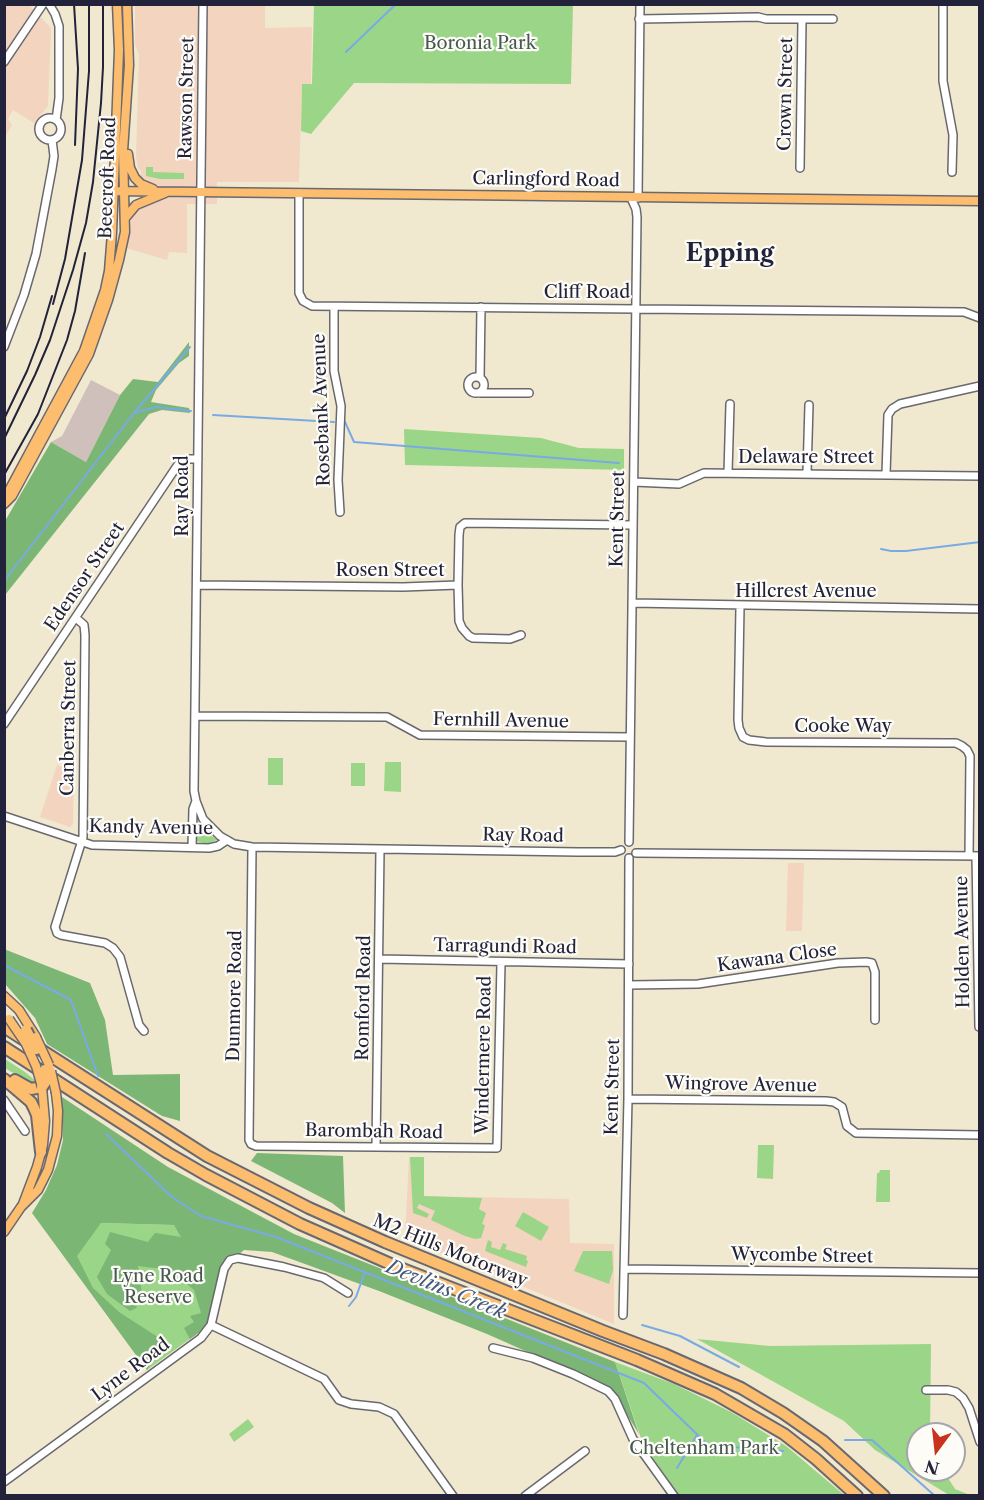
<!DOCTYPE html>
<html>
<head>
<meta charset="utf-8">
<style>
  body { margin:0 }
  #map { position:relative; width:984px; height:1500px; overflow:hidden; background:#f0e9cf; font-family:"Libre Caslon Text",serif }
  canvas { display:block }
  .frame { position:absolute; inset:0; border:6px solid #22223b; pointer-events:none }
  .north { position:absolute; left:906px; top:1422px; width:60px; height:60px; box-sizing:border-box; background:#fdfcf7; border:2px solid #a5a5ac; border-radius:50%; rotate:195deg; font-size:16px; font-weight:700; line-height:24px; text-align:center; color:#22223b }
  .north::after { content:''; display:block; margin:auto; width:21px; height:27px; background:#c8321e; clip-path:polygon(50% 0,100% 100%,50% 72%,0 100%) }
</style>
</head>
<body>
<div id="map">
<canvas width="984" height="1500"></canvas>
<div class="frame"></div>
<div class="north">N</div>
</div>
<script>
const context = document.querySelector('canvas').getContext('2d');
context.lineJoin = 'round';
function paint(path, color) { context.fillStyle = color; context.fill(path, 'evenodd'); }
const toPath = rows => new Path2D(rows.map(r => 'M' + r).join(''));
function trace(path, color, width, dash) { context.strokeStyle = color; context.lineWidth = width; context.lineCap = dash ? 'butt' : 'round'; context.setLineDash(dash || []); context.stroke(path); }
function drawText(font, color, halo, rows, align = 'center') {
  context.font = font + ' "Libre Caslon Text",serif'; context.lineWidth = 4.5; context.setLineDash([]); context.textBaseline = 'middle'; context.strokeStyle = halo; context.fillStyle = color; for (const [text, x, y, turn = 0] of rows) {
    context.save(); context.translate(x, y); context.rotate((+turn || 0) * Math.PI / 180); context.textAlign = isNaN(turn) ? turn : align; if (halo) context.strokeText(text, 0, 0); context.fillText(text, 0, 0); context.restore();
  }
}
paint(toPath([
  [5,5,32,5,31,7,51,28,51,31,48,106,34,123,13,110,8,119,12,125,5,137],
  [135,5,265,5,265,28,312,27,311,84,302,84,299,182,217,182,217,204,187,204,187,253,169,252,167,260,126,248,132,216,139,210,141,171,138,168,136,156,139,55,135,45],
  [57,765,74,771,73,824,70,827,40,817],
  [788,863,804,863,802,931,786,931],
  [409,1157,424,1157,424,1196,569,1199,570,1243,614,1244,614,1324,405,1238]
]), '#f3d4bf');
paint(toPath([
  [91,380,120,395,86,462,51,442,62,436]
]), '#cfc0bb');
paint(toPath([
  [314,5,573,5,571,84,354,83,311,134,301,131,302,84,312,84],
  [146,167,153,167,153,172,184,173,184,179,160,179,146,176],
  [404,429,541,438,579,448,624,449,624,470,405,465],
  [268,758,283,758,283,785,268,785],
  [385,762,401,762,401,792,384,791],
  [351,763,365,763,365,786,351,786],
  [196,819,205,831,217,840,207,844,196,841],
  [5,1059,25,1072,36,1081,36,1084,31,1084,5,1068],
  [758,1145,774,1145,773,1179,757,1178],
  [410,1157,424,1157,424,1196,482,1198,479,1209,486,1213,482,1224,485,1225,484,1229,481,1238,475,1239,465,1236,431,1220,435,1211,419,1204,417,1208,429,1214,427,1218,413,1213],
  [880,1170,890,1170,890,1202,876,1202,877,1173,879,1173],
  [523,1212,549,1227,541,1241,515,1226],
  [101,1223,174,1225,215,1262,205,1328,147,1370,59,1249],
  [488,1240,492,1242,491,1247,500,1250,503,1243,507,1245,505,1249,527,1256,526,1260,528,1261,526,1267,485,1251],
  [583,1251,612,1251,613,1270,609,1284,574,1271],
  [697,1339,770,1346,931,1344,930,1434,918,1434,918,1470,943,1470,955,1489,970,1495,949,1495,875,1450,844,1421],
  [615,1362,674,1384,731,1412,786,1446,844,1495,679,1495,643,1444],
  [248,1419,254,1427,234,1442,229,1434]
]), '#9bd588');
paint(toPath([
  [189,342,189,356,179,363,156,390,151,402,189,408,190,413,162,410,149,414,5,595,5,521,51,442,86,462,120,395,133,379,158,382],
  [4,949,90,983,105,1020,113,1075,180,1074,180,1121,162,1116,47,1044,35,1018,5,984],
  [62,1097,168,1167,294,1234,615,1362,639,1434,611,1389,487,1334,379,1291,272,1252,244,1250,230,1262,205,1328,190,1339,184,1328,194,1322,190,1316,201,1313,194,1290,188,1285,178,1271,138,1266,142,1295,136,1308,130,1311,107,1294,97,1277,111,1250,105,1244,110,1232,148,1242,155,1233,181,1237,174,1225,101,1223,77,1256,93,1288,119,1312,164,1341,147,1370,32,1213,46,1190,57,1165,63,1140],
  [257,1153,343,1156,345,1213,332,1203,251,1161]
]), '#7cb674');
trace(toPath([
  [346,52,396,4],
  [134,413,156,407,191,411],
  [213,415,334,422],
  [345,422,354,442,619,463],
  [881,549,891,551,906,551,980,542],
  [4,581,134,413,190,347],
  [4,965,71,1000,98,1076],
  [106,1134,172,1197,201,1216,276,1237,644,1383,708,1445,783,1451],
  [349,1306,356,1297,365,1272],
  [642,1325,680,1336,739,1367],
  [845,1440,872,1440,935,1496],
  [677,1468,697,1435]
]), '#78abe5', 2);
const minor = toPath([
  [49,4,55,14,59,26,59,98,56,120],
  [203,4,194,791,196,801,203,819,220,836,234,844,252,847,578,852,615,852,621,850],
  [943,4,943,81,953,135,952,172],
  [639,19,758,17,766,19,833,19],
  [4,62,43,4],
  '39 129a11 11 0 1 1 22 0a11 11 0 1 1-22 0Z',
  [800,168,802,20],
  [299,193,299,293,303,301,312,306,964,312,980,318],
  [638,198,640,4],
  [334,307,334,371,341,406,338,480,340,512],
  [4,347,24,295,36,254,52,169,54,156,52,140],
  '468 385a8 8 0 1 1 16 0a8 8 0 1 1-16 0Z',
  [480,378,481,307],
  [480,393,529,393],
  [728,473,730,404],
  [807,473,809,405],
  [886,474,888,415,892,409,900,404,980,386],
  [634,482,679,484,704,473,980,476],
  [197,585,403,587,458,585,459,535,460,527,465,523,632,525],
  [458,585,459,621,462,628,469,636,473,638,510,639,521,635],
  [632,603,980,609],
  [740,607,738,720,739,728,743,737,749,740,766,742,946,743,956,743,962,746,967,750,970,756,969,856],
  [76,618,84,625,85,635,83,837,55,927,57,933,61,935,105,943,113,948,120,957,139,1025,144,1031],
  [196,716,387,717,420,735,630,737],
  [4,724,177,466,181,461,189,459,198,459],
  [4,816,92,845,209,848,218,846,227,840],
  [629,842,637,217,636,209,631,198],
  [192,847,193,809,196,801],
  [252,847,249,1140,251,1144,256,1146,497,1148,501,963],
  [636,853,980,856],
  [976,856,979,1027],
  [380,959,629,964],
  [629,985,698,984,838,963,866,962,872,963,875,972,875,1020],
  [628,1099,826,1101,834,1102,842,1107,847,1126,856,1133,980,1135],
  [4,1100,25,1131],
  [376,1147,380,850],
  [624,1269,980,1273],
  [623,1315,628,1099,629,858],
  [211,1325,324,1379,339,1400,351,1404,379,1407,394,1414,453,1496],
  [493,1348,533,1358,573,1374,608,1391,615,1399,633,1439,674,1496],
  [926,1390,948,1390,956,1392,963,1398,969,1408,980,1442],
  [4,1482,201,1338,211,1325,224,1269,230,1260,238,1258,284,1267,324,1278,348,1293],
  [525,1496,585,1451]
]);
const major = toPath([
  [128,154,130,168,135,178,141,184,153,189],
  [113,191,980,201],
  [126,217,136,205,165,193],
  [4,500,84,351,105,290,109,271,112,233,119,50,117,4],
  [4,504,12,496,89,354,108,300,119,260,125,232,123,151,129,65,127,4],
  [4,996,19,1010,36,1037],
  [23,1204,37,1167,43,1145,45,1121,42,1087],
  [4,1232,21,1207,38,1190,48,1170,57,1136,58,1111,56,1093]
]);
const highway = toPath([
  [4,1027,24,1040],
  [4,1047,168,1153,206,1175,300,1224,395,1266,637,1360,715,1394,784,1434,816,1459,857,1496],
  [38,1048,207,1156,309,1208,385,1242,603,1331,664,1354,741,1388,783,1413,823,1441,884,1496],
  [4,1079,31,1102,34,1108,37,1115,41,1152],
  [15,1080,31,1089,42,1087]
]);
trace(minor, '#6a686f', 10);
trace(major, '#6a686f', 11);
trace(highway, '#6a686f', 14);
trace(minor, '#fff', 7);
trace(major, '#fcbd6f', 8);
trace(highway, '#fcbd6f', 10);
trace(toPath([
  [74,4,78,69,75,145],
  [53,304,65,259,82,160,89,71,89,4],
  [4,419,27,371,40,337,52,296],
  [4,439,35,375,50,340,73,270,86,223,93,182,101,103,103,67,103,4],
  [4,475,38,414,67,340,75,311,85,253]
]), '#22223b', 2);
const majorBridge = toPath([
  [9,1019,26,1044,36,1066,42,1087],
  [36,1037,49,1065],
  [51,1071,56,1093]
]);
const highwayBridge = toPath([
  [26,1030,36,1049],
  [42,1087,46,1081,45,1070]
]);
trace(majorBridge, '#6a686f', 11, []);
trace(highwayBridge, '#6a686f', 14, []);
trace(majorBridge, '#fcbd6f', 8);
trace(highwayBridge, '#fcbd6f', 10);
drawText('18px', '#465852', '#fdfcf7', [
  ["Boronia Park",480,44],
  ["Lyne Road",158,1277],
  ["Reserve",158,1298],
  ["Cheltenham Park",704,1449]
]);
drawText('18px', '#22223b', '#fdfcf7', [
  ["Crown Street",786,94,-89],
  ["Rawson Street",187,98,-89],
  ["Beecroft Road",108,178,-88],
  ["Carlingford Road",546,180,1],
  ["Cliff Road",587,293],
  ["Rosebank Avenue",322,410,-92],
  ["Delaware Street",806,458],
  ["Ray Road",183,496,-90],
  ["Kent Street",618,519,-89],
  ["Rosen Street",390,571],
  ["Edensor Street",85,577,-56],
  ["Hillcrest Avenue",806,592],
  ["Fernhill Avenue",501,721,1],
  ["Cooke Way",843,727],
  ["Canberra Street",69,728,-89],
  ["Kandy Avenue",151,828,1],
  ["Ray Road",523,836,1],
  ["Holden Avenue",963,942,-91],
  ["Tarragundi Road",505,947,1],
  ["Kawana Close",777,958,-8],
  ["Dunmore Road",235,996,-89],
  ["Romford Road",364,998,-89],
  ["Windermere Road",484,1055,-89],
  ["Wingrove Avenue",741,1085,1],
  ["Kent Street",613,1087,-89],
  ["Barombah Road",374,1132,1],
  ["M2 Hills Motorway",450,1251,22],
  ["Wycombe Street",802,1256,1],
  ["Lyne Road",131,1370,-37]
]);
drawText('italic 20px', '#44597f', '#fdfcf7', [
  ["Devlins Creek",446,1290,22]
]);
drawText('bold 24px', '#22223b', '#fdfcf7', [
  ["Epping",730,254]
]);
</script>
</body>
</html>
